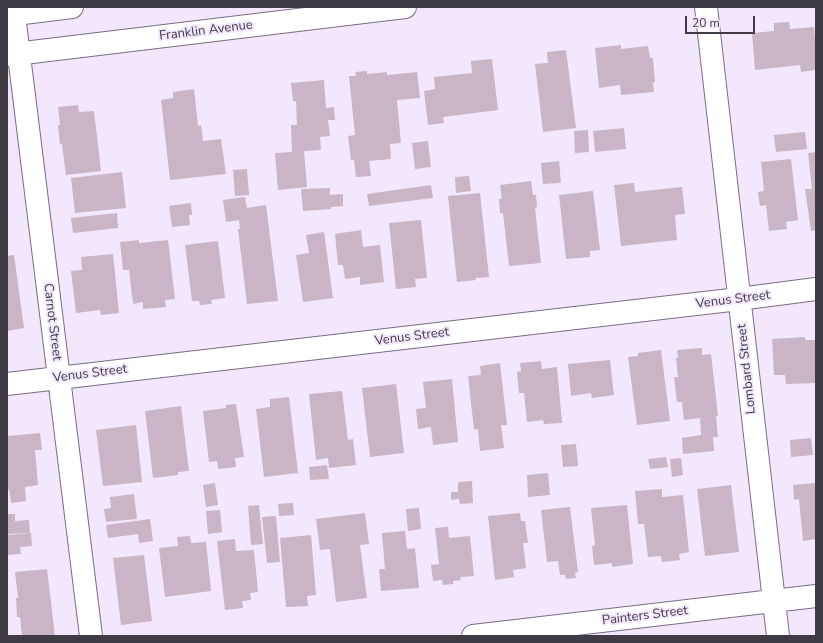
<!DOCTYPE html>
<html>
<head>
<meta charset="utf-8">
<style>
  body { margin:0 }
  #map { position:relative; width:823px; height:643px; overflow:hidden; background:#f3e7fe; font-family:"Nunito Sans",sans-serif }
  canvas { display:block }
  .frame { position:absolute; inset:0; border:8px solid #3f3b44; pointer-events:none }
  .scale { position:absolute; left:685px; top:16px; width:70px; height:18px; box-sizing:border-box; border:2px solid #3f3b44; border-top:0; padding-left:5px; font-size:12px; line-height:14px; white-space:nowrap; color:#3f3b44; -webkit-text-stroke:3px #f3e7fe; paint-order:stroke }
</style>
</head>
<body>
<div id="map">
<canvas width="823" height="643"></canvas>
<div class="frame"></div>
<div class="scale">20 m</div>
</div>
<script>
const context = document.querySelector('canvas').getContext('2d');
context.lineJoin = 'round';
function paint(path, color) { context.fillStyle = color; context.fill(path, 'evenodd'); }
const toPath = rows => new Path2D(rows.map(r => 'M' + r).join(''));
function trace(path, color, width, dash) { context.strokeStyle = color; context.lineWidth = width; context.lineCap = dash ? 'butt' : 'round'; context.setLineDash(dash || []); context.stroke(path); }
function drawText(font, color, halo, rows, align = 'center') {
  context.font = font + ' "Nunito Sans",sans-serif'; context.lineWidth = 4; context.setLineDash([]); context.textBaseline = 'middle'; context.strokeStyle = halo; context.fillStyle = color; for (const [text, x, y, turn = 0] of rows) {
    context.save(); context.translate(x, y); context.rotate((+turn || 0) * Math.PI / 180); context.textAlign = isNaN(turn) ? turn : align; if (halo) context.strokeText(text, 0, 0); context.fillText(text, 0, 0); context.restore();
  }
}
paint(toPath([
  [789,22,790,29,814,27,816,49,816,70,801,72,800,65,755,70,752,33,774,31,774,23],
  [621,45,621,49,648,46,650,58,653,58,655,82,653,82,654,92,621,95,620,85,599,88,595,48],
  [566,50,576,128,543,132,535,64,548,63,547,52],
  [492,59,498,110,443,117,444,123,428,125,424,91,435,89,434,77,472,73,471,61],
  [367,71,367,74,387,72,387,75,417,72,420,98,397,100,401,143,390,144,391,159,369,161,371,176,356,177,354,160,351,160,348,136,355,135,349,76,356,76,355,72],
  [324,80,326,108,334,107,335,120,328,120,330,136,320,137,321,150,304,151,307,187,278,190,275,153,292,152,291,125,297,125,296,101,293,101,291,83],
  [194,89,198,126,201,125,203,141,221,139,226,174,170,180,161,100,173,98,173,92],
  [78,105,79,112,94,111,101,171,66,175,62,144,60,144,58,125,60,125,58,107],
  [624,128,626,149,595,152,593,131],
  [588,130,589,152,575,153,574,131],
  [805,132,807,149,776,152,774,135],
  [428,141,431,167,415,169,412,143],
  [816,152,816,230,811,231,805,189,812,189,808,153],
  [791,159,798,220,786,222,787,229,769,231,766,205,760,206,758,192,764,191,761,162],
  [559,161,561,183,543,184,541,163],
  [247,169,249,195,235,196,233,170],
  [122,172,126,208,75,213,71,178],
  [469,176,471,191,456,193,455,177],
  [531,181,533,195,536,195,537,207,535,208,541,263,509,266,503,213,500,213,499,199,502,199,500,185],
  [634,183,635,192,682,187,685,214,675,215,677,240,621,246,614,185],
  [431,185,433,198,369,206,367,194],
  [330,188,330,195,343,194,343,206,331,207,331,209,303,211,301,189],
  [593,191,600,250,590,251,590,257,566,259,559,195],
  [480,193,489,277,475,278,476,280,457,282,448,196],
  [245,197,247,208,266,205,278,301,247,304,238,229,240,229,239,220,226,222,223,200],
  [191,203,192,215,189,215,190,225,172,227,169,206],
  [117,213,118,228,73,233,71,218],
  [421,220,427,278,415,279,416,287,396,289,389,223],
  [361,230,363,247,380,245,384,282,360,285,360,277,345,279,343,265,338,265,335,234],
  [324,232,333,298,303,302,296,255,309,253,306,235],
  [139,240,139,243,168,240,175,299,165,300,166,307,143,309,143,302,133,304,129,270,123,270,120,242],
  [218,241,225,298,211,300,212,304,200,305,199,301,192,301,185,245],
  [113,254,119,313,101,315,100,310,76,313,71,271,82,270,81,257],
  [14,255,24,328,7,331,7,256],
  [805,337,805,340,816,340,816,383,786,384,785,375,774,375,772,339],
  [702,348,702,355,711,354,718,416,716,416,718,437,713,437,714,451,683,454,682,438,701,435,700,418,684,420,682,402,677,402,674,377,678,377,676,358,678,358,677,350],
  [661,350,670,421,637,425,628,357,638,356,638,353],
  [610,360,614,395,592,398,591,393,571,396,568,364],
  [541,361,542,369,557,367,562,423,544,424,543,420,527,422,524,393,519,393,517,372,521,371,520,363],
  [500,363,507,425,501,425,504,448,480,451,478,429,474,430,468,376,481,375,480,366],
  [452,379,458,442,433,445,431,427,418,429,416,409,426,408,423,382],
  [396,384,404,453,370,457,362,388],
  [342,391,348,440,353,439,356,465,329,468,328,458,316,460,309,394],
  [289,397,298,473,264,477,256,409,270,407,270,399],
  [236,404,244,457,235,458,236,467,218,469,217,461,209,462,203,411,226,408,226,405],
  [181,406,189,471,178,472,178,475,153,478,145,411],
  [136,425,142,482,103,486,96,430],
  [40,433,42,450,35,450,38,485,25,487,26,501,11,503,9,489,7,490,7,436],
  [811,438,813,455,791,457,790,440],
  [576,444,578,466,563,467,561,445],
  [666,457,668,467,650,469,648,459],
  [681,458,683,475,672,477,670,459],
  [327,465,329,479,310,480,309,467],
  [548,473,550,495,528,497,527,475],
  [472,481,473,503,460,504,459,499,451,500,451,492,458,492,458,482],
  [215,483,218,505,206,507,203,485],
  [816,483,816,539,803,541,799,499,794,500,793,485],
  [731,485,739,552,705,556,697,489],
  [662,489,662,497,683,495,689,552,679,554,680,560,662,562,661,556,648,557,644,524,638,524,635,491],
  [134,494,137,519,106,522,104,509,111,508,110,497],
  [293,503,294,515,279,516,278,504],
  [259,505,263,544,251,545,248,506],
  [627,505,633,564,612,567,612,563,594,565,592,546,595,545,591,508],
  [570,507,578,572,575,573,576,578,566,579,565,575,560,575,558,561,547,562,541,510],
  [419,508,421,529,408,531,406,509],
  [220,510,222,532,208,534,206,511],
  [365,513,369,544,360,545,367,598,336,602,330,549,320,550,316,519],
  [520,513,521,521,525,521,528,543,523,543,526,568,513,570,514,577,495,580,488,516],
  [7,514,15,514,15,521,29,520,30,533,7,534],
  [276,516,280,562,267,563,262,517],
  [150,519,153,541,139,543,138,534,108,538,106,525],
  [448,527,449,538,470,536,474,576,460,577,461,580,453,581,453,584,443,585,442,580,433,581,431,565,439,564,435,528],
  [405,531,407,549,415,548,419,588,381,591,379,569,385,569,382,533],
  [31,533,32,546,20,547,21,554,7,555,7,535],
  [311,535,316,595,307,596,308,606,286,607,280,538],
  [190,536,191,543,206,542,211,591,165,597,159,548,178,546,177,537],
  [235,539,236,551,254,550,258,592,250,593,251,600,242,601,243,608,225,610,217,541],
  [144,555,152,621,121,625,113,558],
  [47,569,55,636,22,636,20,617,17,617,16,598,18,598,15,572]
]), '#c9b5c5');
const minor = toPath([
  [13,7,91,636],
  [706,7,778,636],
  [7,15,72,7],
  [7,55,405,7],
  [7,384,739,299,816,289],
  [473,636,816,596]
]);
trace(minor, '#786e83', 24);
trace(minor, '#fff', 22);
drawText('13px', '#3f3b44', '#f3e7fe', [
  ["Franklin Avenue",206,31,-7],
  ["Venus Street",733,300,-7],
  ["Carnot Street",52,322,83],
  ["Venus Street",412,337,-7],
  ["Lombard Street",747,369,-96],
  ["Venus Street",90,374,-7],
  ["Painters Street",645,616,-7]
]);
</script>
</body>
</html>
